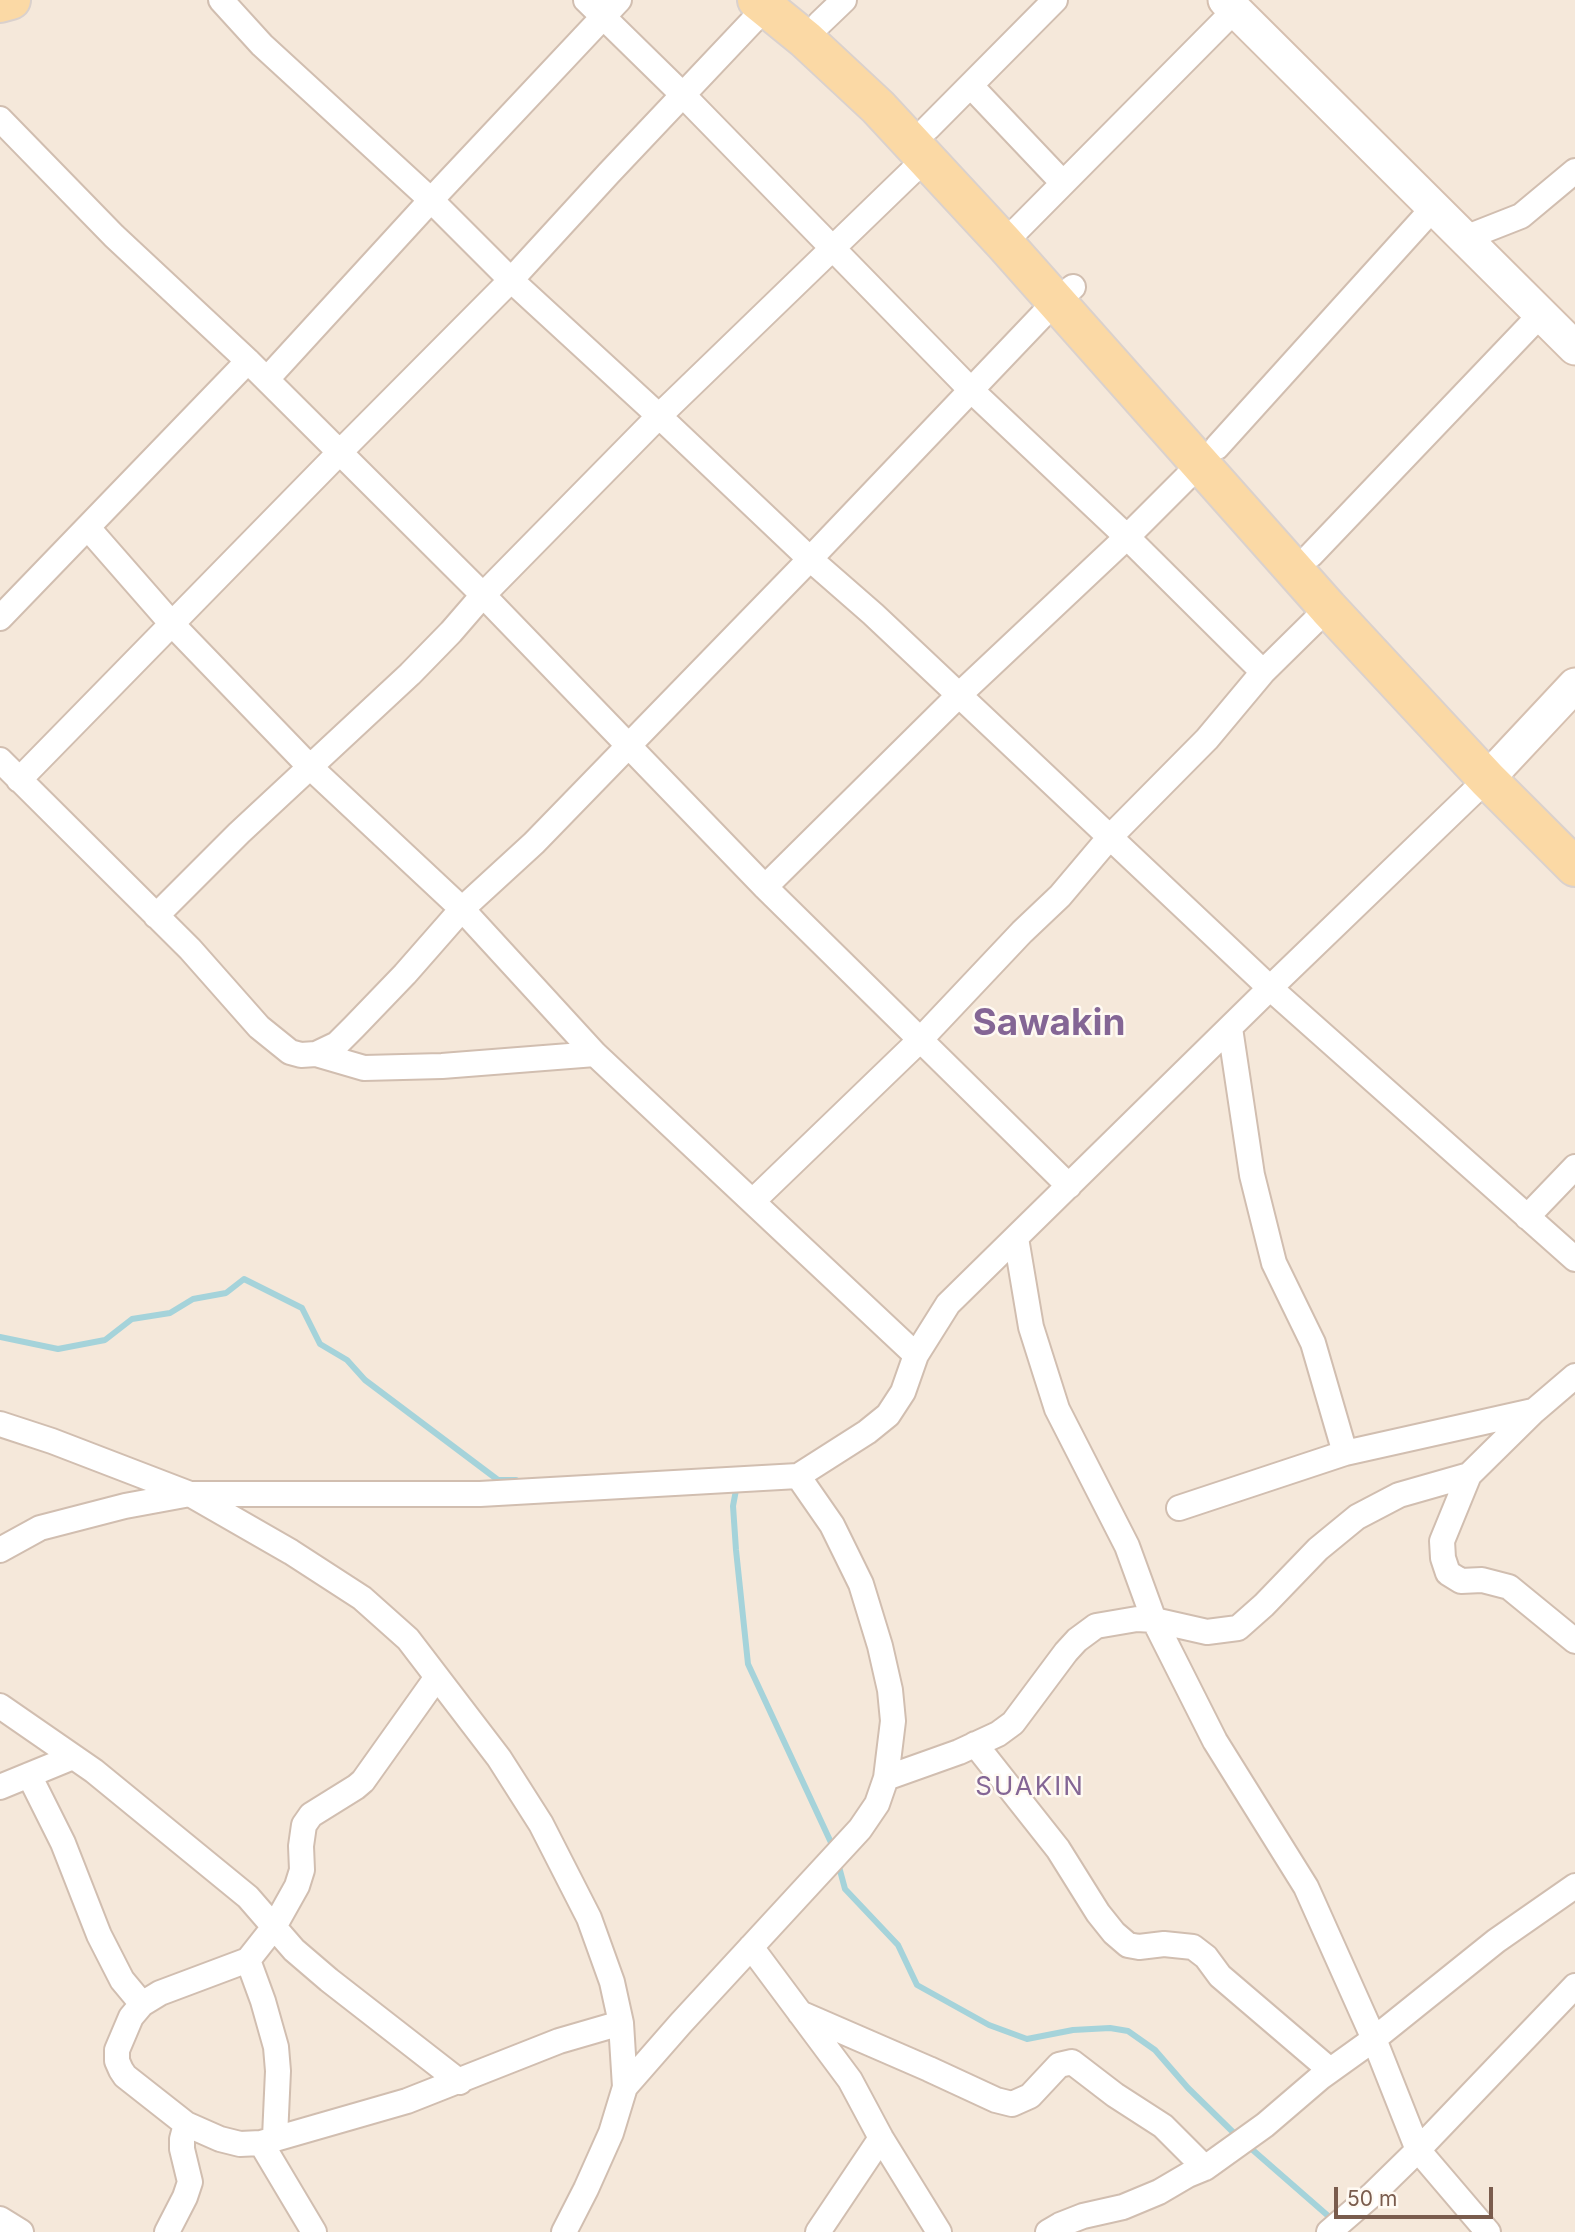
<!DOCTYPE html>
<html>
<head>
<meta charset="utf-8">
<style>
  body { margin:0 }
  #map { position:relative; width:1575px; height:2232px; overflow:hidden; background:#fdf6ec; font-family:Inter,sans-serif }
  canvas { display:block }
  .scale { position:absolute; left:1334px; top:2187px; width:159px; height:32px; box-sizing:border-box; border:4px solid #7a5c4d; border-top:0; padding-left:9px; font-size:21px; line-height:24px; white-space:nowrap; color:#7a5c4d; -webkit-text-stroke:5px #fffaf3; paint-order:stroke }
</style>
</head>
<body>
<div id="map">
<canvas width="1575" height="2232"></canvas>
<div class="scale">50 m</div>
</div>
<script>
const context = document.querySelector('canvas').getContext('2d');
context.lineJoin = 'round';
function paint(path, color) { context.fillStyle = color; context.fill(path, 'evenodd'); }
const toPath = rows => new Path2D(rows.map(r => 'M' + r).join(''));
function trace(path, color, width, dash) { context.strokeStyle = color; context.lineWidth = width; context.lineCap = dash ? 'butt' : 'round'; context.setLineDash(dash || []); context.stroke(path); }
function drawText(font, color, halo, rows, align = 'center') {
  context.font = font + ' Inter,sans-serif'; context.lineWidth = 5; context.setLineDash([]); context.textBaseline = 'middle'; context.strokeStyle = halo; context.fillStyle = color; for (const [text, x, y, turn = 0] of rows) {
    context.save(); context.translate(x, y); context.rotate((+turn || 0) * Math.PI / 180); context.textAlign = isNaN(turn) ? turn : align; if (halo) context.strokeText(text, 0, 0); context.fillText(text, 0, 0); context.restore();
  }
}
paint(toPath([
  [0,0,1575,0,1575,2232,0,2232]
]), '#f5e8da');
trace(toPath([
  [0,1337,58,1349,105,1340,132,1319,170,1313,193,1299,226,1293,244,1279,302,1308,320,1344,347,1360,365,1380,498,1480,516,1480],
  [732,1488,736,1490,733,1506,736,1550,748,1664,834,1849],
  [838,1863,845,1889,898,1945,917,1985,989,2025,1027,2039,1073,2030,1110,2028,1128,2031,1155,2050,1188,2088,1239,2138],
  [1247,2145,1334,2221]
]), '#a5d3da', 6);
const street = toPath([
  [221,0,262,45,431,200,511,280,659,416,810,559,873,614,1270,988,1575,1259],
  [586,0,682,94,971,390,1127,537,1263,672],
  [820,23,844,0],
  [971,86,1063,183],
  [0,119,114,236,248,361,483,595,765,887,1069,1186],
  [928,128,1055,0],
  [1465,238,1521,216,1575,171],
  [1004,243,1235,10],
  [267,379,431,200,619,0],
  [1217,447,1434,207],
  [88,528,172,624,309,766,462,909,595,1054,916,1355],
  [1311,555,1541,314],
  [0,618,248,361],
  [0,760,190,949,259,1027,290,1052,301,1055,316,1054,364,1068,442,1066,595,1054],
  [19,780,340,452,511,280,609,173,766,7],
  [765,887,959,695,1127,537,1201,463],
  [156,916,239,833,410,674,451,632,483,595,659,416,926,158],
  [1230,1028,1252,1175,1274,1263,1313,1343,1345,1453,1533,1411],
  [316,1054,337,1044,354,1027,405,974,462,909,534,843,810,559,1055,302,1073,287],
  [753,1201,920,1040,1022,932,1060,896,1109,838,1207,739,1263,672,1328,608],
  [1527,1217,1575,1167],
  [1016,1238,1031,1327,1057,1409,1127,1546,1154,1620,1215,1741,1306,1887,1374,2039,1418,2150,1488,2232],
  [0,1424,52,1441,190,1494,291,1552,362,1598,408,1639,499,1758,541,1824,589,1918,612,1982,621,2023,625,2087,611,2133,586,2189,564,2232],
  [1469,1475,1442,1541,1443,1558,1448,1573,1461,1581,1482,1580,1509,1587,1575,1641],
  [1179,1508,1345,1453],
  [0,1550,40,1528,125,1506,190,1494,480,1494,798,1476,867,1432,888,1415,903,1392,916,1355,948,1304,1270,988,1487,779],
  [437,1677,363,1781,356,1787,311,1815,304,1825,301,1846,302,1870,297,1886,274,1927,248,1960,160,1993,142,2004,131,2017,117,2050,117,2061,121,2070,125,2076,186,2124,220,2139,240,2144,261,2143,407,2101,559,2041,621,2023],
  [0,1706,94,1771,248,1897,294,1950,329,1980,460,2082],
  [975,1744,1058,1849,1098,1913,1114,1933,1128,1945,1139,1947,1164,1944,1193,1947,1206,1957,1220,1976,1330,2070],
  [29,1775,63,1843,99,1935,122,1980,142,2004],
  [886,1778,959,1752,998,1734,1013,1723,1066,1652,1077,1640,1096,1626,1137,1619,1154,1620,1207,1632,1238,1628,1264,1605,1318,1549,1357,1517,1399,1495,1469,1475,1534,1411,1575,1376],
  [0,1787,73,1757],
  [751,1947,850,2080,881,2138,939,2232],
  [248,1960,263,2001,276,2047,278,2071,275,2137],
  [800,2013,929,2069,996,2100,1012,2104,1030,2096,1059,2065,1072,2062,1115,2095,1163,2126,1205,2168],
  [625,2087,681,2023,860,1829,877,1804,886,1778,893,1721,890,1690,880,1646,861,1584,832,1525,798,1476],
  [261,2143,314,2232],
  [0,2219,21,2232],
  [167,2232,185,2197,190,2182,182,2149,182,2139,186,2124],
  [818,2232,881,2138],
  [1048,2232,1060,2225,1083,2216,1123,2207,1159,2192,1188,2175,1205,2168,1265,2125,1321,2077,1374,2039,1496,1941,1575,1886],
  [1329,2232,1373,2194,1418,2150,1575,1986]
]);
const secondary = toPath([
  [1225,0,1575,348],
  [1487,779,1575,685]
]);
const primary = toPath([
  [757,0,805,39,878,107,1004,243,1328,608,1487,779,1575,867],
  [0,3,11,0]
]);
trace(street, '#d1beb0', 28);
trace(secondary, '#d6c0b0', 37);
trace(primary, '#dad1cd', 42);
trace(street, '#fff', 24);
trace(secondary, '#fff', 33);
trace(primary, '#fbd9a5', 38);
context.letterSpacing = '2px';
drawText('26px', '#846695', '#fffaf3', [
  ["SUAKIN",1030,1787]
]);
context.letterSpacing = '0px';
drawText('bold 37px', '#846695', '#fffaf3', [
  ["Sawakin",1049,1024]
]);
</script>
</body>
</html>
